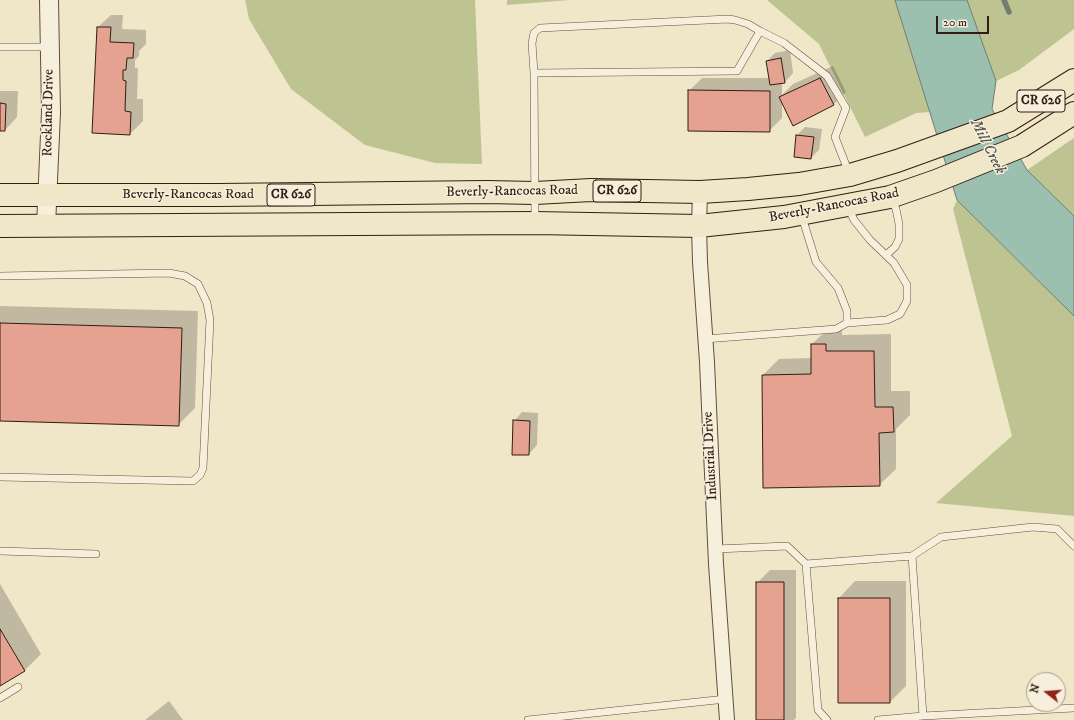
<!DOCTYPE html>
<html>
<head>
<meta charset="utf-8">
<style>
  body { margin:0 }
  #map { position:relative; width:1074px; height:720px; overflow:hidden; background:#f0e6c8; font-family:"IM FELL DW Pica",serif }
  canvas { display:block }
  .north { position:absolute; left:1026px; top:672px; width:40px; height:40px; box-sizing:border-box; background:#f5efdb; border:1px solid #a79b8b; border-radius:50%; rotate:287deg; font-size:11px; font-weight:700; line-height:16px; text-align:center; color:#331c13 }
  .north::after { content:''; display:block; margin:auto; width:14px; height:18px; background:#8f2418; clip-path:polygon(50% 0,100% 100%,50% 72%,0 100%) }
  .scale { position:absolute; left:936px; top:16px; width:53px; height:18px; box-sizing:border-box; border:2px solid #331c13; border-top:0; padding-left:5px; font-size:12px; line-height:14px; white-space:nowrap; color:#331c13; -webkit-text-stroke:3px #f5efdb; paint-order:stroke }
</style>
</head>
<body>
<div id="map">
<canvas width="1074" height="720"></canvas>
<div class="north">N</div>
<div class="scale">20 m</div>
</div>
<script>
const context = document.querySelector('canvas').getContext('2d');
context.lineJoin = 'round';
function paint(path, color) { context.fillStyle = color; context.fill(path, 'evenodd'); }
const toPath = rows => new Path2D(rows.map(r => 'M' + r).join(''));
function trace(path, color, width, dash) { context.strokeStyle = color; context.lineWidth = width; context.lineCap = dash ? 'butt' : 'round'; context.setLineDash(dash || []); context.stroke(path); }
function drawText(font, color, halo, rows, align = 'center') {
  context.font = font + ' "IM FELL DW Pica",serif'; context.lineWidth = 3; context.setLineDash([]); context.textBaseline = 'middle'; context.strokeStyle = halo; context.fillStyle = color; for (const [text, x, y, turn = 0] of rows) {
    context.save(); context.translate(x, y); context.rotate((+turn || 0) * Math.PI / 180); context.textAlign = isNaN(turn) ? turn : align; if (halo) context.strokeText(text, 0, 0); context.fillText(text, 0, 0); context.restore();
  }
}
paint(toPath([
  [245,0,475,0,482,164,435,163,365,145,291,89,249,19],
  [507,0,570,0,507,5],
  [767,0,895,0,930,112,916,113,865,137,819,44],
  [967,0,1074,0,1074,29,1019,70,996,81],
  [1074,138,1074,216,1027,170],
  [957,200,1074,316,1074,516,936,503,1012,436,953,209]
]), '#bec392');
const water = toPath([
  [895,0,967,0,996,81,992,109,1027,170,1074,216,1074,316,957,200,895,0]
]);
paint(water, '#9bc0b0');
trace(water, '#717e71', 1);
paint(toPath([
  [111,15,123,15,122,29,146,30,146,44,139,51,139,56,135,60,135,68,138,68,137,99,143,99,143,121,130,134,98,27],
  [790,50,793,73,785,82,782,82,782,95,793,84,833,66,846,92,834,104,782,101,782,118,769,131,689,91,702,78,770,78,767,61,775,53],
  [0,91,18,91,17,117,5,130,0,130],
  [805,127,822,129,819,150,811,158,797,135],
  [0,306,198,311,195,408,178,425,0,420],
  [829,328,842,328,842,335,891,334,891,391,910,391,910,415,896,429,896,469,879,485,763,375,779,359,812,358,812,344],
  [522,412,538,413,537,445,529,454,514,421],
  [770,570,796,570,796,718,794,720,757,720,757,583],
  [855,581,906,581,906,686,890,702,839,598],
  [0,584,41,654,24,671,0,685],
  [169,701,183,720,145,720]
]), '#0003');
trace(toPath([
  [1004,0,1009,12]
]), '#717e71', 5.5);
const building = toPath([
  [97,27,111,27,110,42,134,43,133,58,127,58,126,70,123,70,123,80,126,81,125,111,131,112,130,135,92,133,97,27],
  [781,58,785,83,770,85,766,61,781,58],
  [820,78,834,105,793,126,779,97,820,78],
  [688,90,770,91,770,132,688,131,688,90],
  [0,103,6,104,5,131,0,131,0,103],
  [796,135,814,137,811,159,794,157,796,135],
  [0,323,182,328,179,426,0,421,0,323],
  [811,344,826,344,826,351,874,351,875,407,893,407,894,432,879,433,880,486,763,488,762,375,811,374,811,344],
  [513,420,530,421,529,455,512,455,513,420],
  [756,582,784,582,784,720,756,720,756,582],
  [838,598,890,598,890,703,838,703,838,598],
  [0,629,25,671,0,686,0,629]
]);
paint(building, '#e5a291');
trace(building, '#331c13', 1);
const service = toPath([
  [0,47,49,47],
  [534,73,532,43,534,33,540,28,728,19,735,20,748,24,760,31],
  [535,220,534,73,737,71,760,31,784,43,827,76,846,108,835,137,849,173],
  [886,255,895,247,899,239,899,224,896,209,891,198],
  [0,276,169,273,185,276,198,284,207,303,210,320,203,468,200,475,193,481,0,477],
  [847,323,887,320,900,314,907,301,907,285,894,263,870,240,854,220,848,207],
  [705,339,836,329,847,323,847,311,838,288,816,262,802,217],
  [716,549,787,546,806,564,818,710,827,720],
  [0,551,96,554],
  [912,556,941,537,1033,527,1057,529,1074,546],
  [806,564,912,556,923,716,878,720],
  [0,698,18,687],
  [923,716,1074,708],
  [528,720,726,699]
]);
const minor = toPath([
  [700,192,699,226,700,262,707,362,716,564,727,720]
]);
const tertiary = toPath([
  [46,226,51,112,49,0]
]);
const primary = toPath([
  [0,195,219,195,487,192,535,193,591,190,700,192,748,189,799,184,850,175,897,161,1008,121,1074,80],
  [0,226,535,223,699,226,784,217,890,197,936,181,1022,146,1074,113]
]);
trace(service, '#624e40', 8);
trace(minor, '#624e40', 16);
trace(tertiary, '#624e40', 20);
trace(primary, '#331c13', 24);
trace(service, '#f5efdb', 7);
trace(minor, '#f5efdb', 14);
trace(tertiary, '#f5efdb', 18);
trace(primary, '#f0e6c8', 22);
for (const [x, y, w] of [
  [1041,101,48],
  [617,191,48],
  [291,195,48]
]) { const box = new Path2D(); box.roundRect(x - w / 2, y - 11, w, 22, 3); context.fillStyle = '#f5efdb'; context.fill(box); trace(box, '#331c13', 1); }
drawText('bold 13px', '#331c13', null, [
  ["CR 626",1041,101],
  ["CR 626",617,191],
  ["CR 626",291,195]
]);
drawText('14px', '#331c13', '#f5efdb', [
  ["Rockland Drive",49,113,-89],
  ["Beverly-Rancocas Road",512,192,-1],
  ["Beverly-Rancocas Road",188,195],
  ["Beverly-Rancocas Road",834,206,-11],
  ["Industrial Drive",711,456,-93]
]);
drawText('italic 15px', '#57554a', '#f5efdb', [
  ["Mill Creek",987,147,63]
]);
</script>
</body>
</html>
